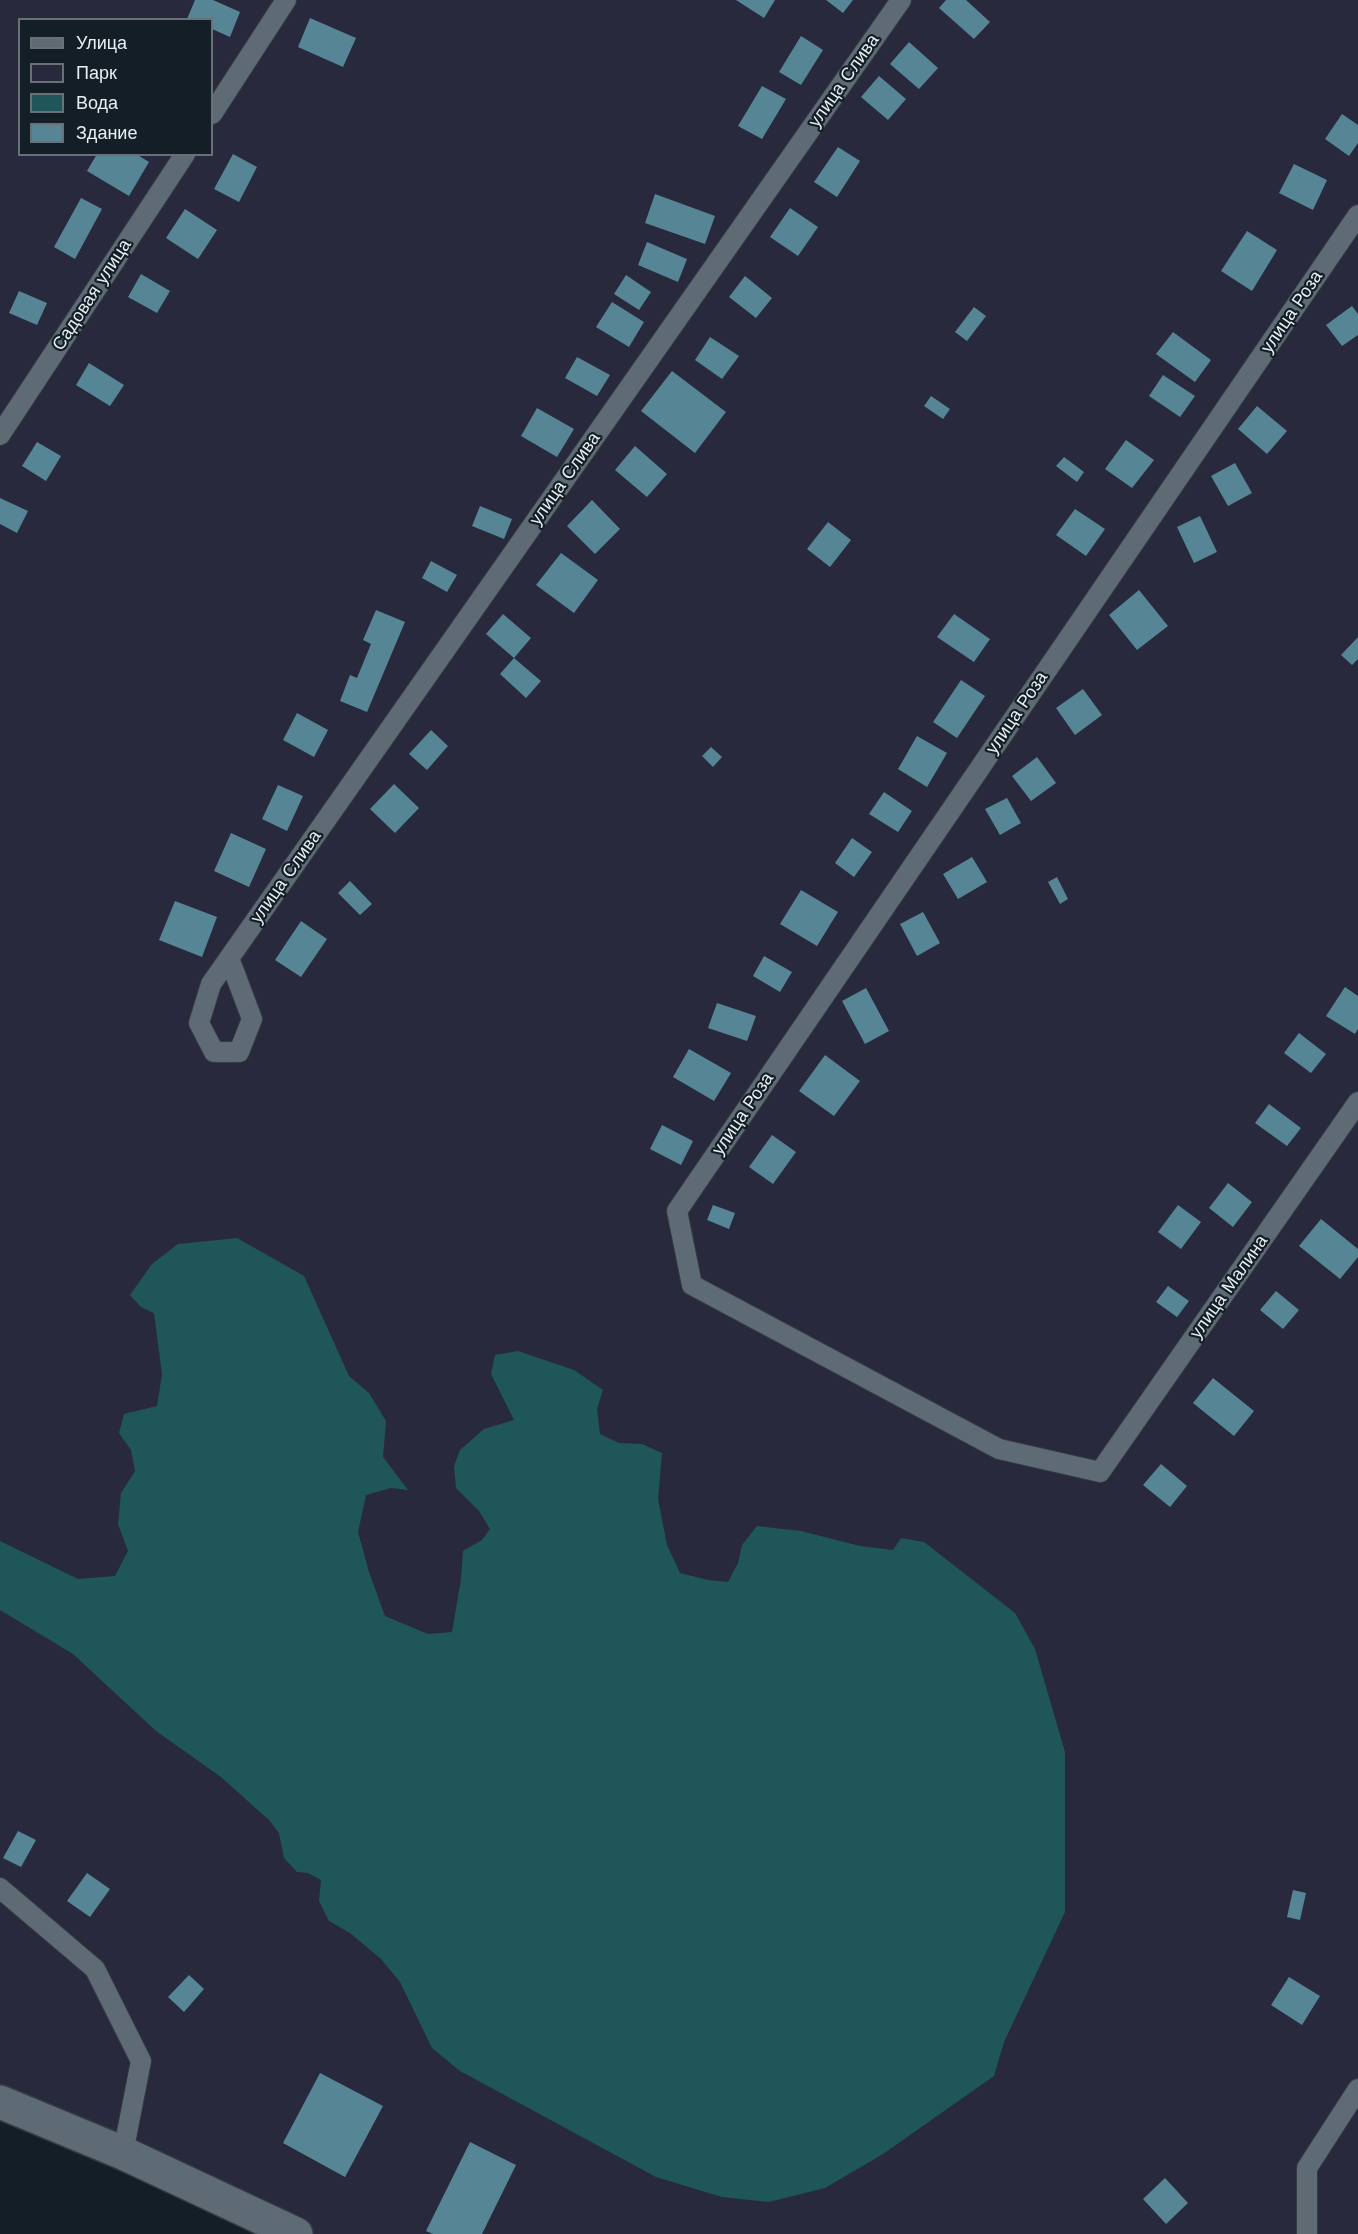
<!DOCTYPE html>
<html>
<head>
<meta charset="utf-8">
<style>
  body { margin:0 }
  #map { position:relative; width:1358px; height:2234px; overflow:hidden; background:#131e26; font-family:"Work Sans",sans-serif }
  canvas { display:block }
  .legend { position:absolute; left:18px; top:18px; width:195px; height:138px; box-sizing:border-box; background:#131e26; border:2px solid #687178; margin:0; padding:8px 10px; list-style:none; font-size:18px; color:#e7eef4 }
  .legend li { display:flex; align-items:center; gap:12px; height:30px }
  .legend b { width:30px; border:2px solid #687178 }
</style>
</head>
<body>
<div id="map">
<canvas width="1358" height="2234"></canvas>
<ul class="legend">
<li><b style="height:8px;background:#5e6b74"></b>Улица</li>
<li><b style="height:16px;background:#28293c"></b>Парк</li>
<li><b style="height:16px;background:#1f5659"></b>Вода</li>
<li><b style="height:16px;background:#568696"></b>Здание</li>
</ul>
</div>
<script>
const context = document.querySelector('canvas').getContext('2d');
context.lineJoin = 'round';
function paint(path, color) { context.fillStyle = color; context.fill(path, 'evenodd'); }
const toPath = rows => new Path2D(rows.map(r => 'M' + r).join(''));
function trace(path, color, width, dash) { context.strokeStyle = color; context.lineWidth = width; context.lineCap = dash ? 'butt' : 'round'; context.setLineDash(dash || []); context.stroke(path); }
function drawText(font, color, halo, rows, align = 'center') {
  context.font = font + ' "Work Sans",sans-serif'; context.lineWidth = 4.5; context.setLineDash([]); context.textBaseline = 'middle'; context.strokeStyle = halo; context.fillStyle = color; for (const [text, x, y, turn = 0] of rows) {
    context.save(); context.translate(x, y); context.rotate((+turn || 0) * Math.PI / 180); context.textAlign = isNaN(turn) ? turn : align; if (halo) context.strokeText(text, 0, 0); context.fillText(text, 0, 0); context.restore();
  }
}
paint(toPath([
  [0,0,1358,0,1358,2234,256,2234,0,2112],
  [20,20,212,20,212,154,20,154]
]), '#28293c');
paint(toPath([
  [237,1238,304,1276,349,1376,369,1393,386,1421,383,1457,408,1490,391,1488,366,1495,358,1532,369,1572,385,1616,428,1634,452,1632,461,1579,463,1551,482,1540,490,1529,479,1511,456,1488,454,1466,460,1450,484,1429,514,1420,491,1374,495,1355,518,1351,574,1370,603,1390,597,1409,600,1434,619,1443,642,1444,662,1453,658,1499,667,1545,680,1573,708,1580,728,1582,738,1563,742,1545,757,1526,801,1531,860,1546,893,1550,901,1538,924,1542,1015,1613,1035,1649,1065,1752,1065,1912,1004,2042,994,2076,883,2154,825,2188,769,2202,722,2197,656,2177,460,2071,432,2048,400,1982,381,1959,350,1933,329,1921,319,1901,321,1880,308,1873,297,1872,284,1858,279,1833,269,1820,221,1777,156,1731,73,1654,0,1610,0,1541,78,1579,115,1576,128,1551,118,1524,121,1493,135,1471,131,1450,119,1433,124,1414,157,1406,162,1374,154,1313,141,1307,130,1295,152,1264,178,1244]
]), '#1f5659');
paint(toPath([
  [195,0,213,0,240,12,230,37,212,29,212,20,187,19],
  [736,0,775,0,764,18],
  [826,0,853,0,843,13],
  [946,0,966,0,990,22,974,39,939,8],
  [310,18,356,38,343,67,298,47],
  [801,36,823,50,801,85,779,72],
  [909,42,938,68,919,89,890,64],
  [879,76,906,99,888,120,861,97],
  [762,86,786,99,762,139,738,126],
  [1342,114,1358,125,1358,143,1349,156,1325,139],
  [838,147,860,161,837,197,814,182],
  [97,154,136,154,149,162,129,196,87,171],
  [233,154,257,167,239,202,214,189],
  [1294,164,1327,180,1313,210,1279,193],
  [655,194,715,216,705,244,645,223],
  [81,198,102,209,75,259,54,247],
  [790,208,818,227,798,256,770,237],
  [185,209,217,230,198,259,166,238],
  [1247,231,1277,250,1252,291,1221,271],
  [647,242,687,259,678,282,638,265],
  [141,274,170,291,157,313,128,297],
  [626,275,651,292,639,310,614,294],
  [745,276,772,298,756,318,729,297],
  [19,291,47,303,37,325,9,313],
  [612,302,644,322,629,347,596,327],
  [1352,306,1358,314,1358,335,1342,346,1326,325],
  [974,307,986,316,967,341,955,332],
  [1173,332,1211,360,1195,382,1156,354],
  [710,337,739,356,722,379,695,360],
  [577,357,610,375,597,396,565,378],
  [89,363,124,385,110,406,76,385],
  [672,371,726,412,695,453,641,411],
  [1163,375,1195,396,1180,417,1149,396],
  [931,396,950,409,943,419,924,406],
  [1257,406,1287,431,1267,454,1238,429],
  [537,408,574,429,557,457,521,436],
  [1126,440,1154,460,1132,488,1105,469],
  [37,442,61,456,46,481,22,466],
  [635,446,667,474,647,497,615,470],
  [1064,457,1084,472,1077,482,1056,466],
  [1235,463,1252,493,1228,506,1211,476],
  [0,498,28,511,17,533,0,524],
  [592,500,620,529,595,554,567,526],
  [480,506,512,519,504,539,472,526],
  [1075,509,1105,529,1086,556,1056,535],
  [1200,516,1217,552,1194,563,1177,527],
  [828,522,851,540,830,567,807,549],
  [561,553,598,580,574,613,536,585],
  [431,561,457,575,447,592,422,578],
  [1139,590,1168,626,1137,650,1109,615],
  [376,610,405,622,367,712,340,701,350,675,357,678,371,644,363,640],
  [503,614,531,638,514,658,486,634],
  [954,614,990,639,974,662,937,637],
  [1358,637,1358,659,1352,665,1341,655],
  [514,658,541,681,526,698,500,674],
  [961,680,985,696,957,738,933,722],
  [1083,689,1102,715,1075,735,1056,708],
  [297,713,328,730,314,757,283,740],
  [431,730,448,746,427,770,409,754],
  [917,736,947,753,927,787,898,769],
  [711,747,722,757,713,767,702,756],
  [1037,757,1056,783,1031,801,1012,776],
  [394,784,419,808,395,833,370,809],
  [278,785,303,796,287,831,262,819],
  [884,792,912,811,898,832,869,814],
  [1007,798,1021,823,1000,835,985,809],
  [231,833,266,849,249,887,214,871],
  [852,838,872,852,854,877,835,863],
  [972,857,987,882,958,899,943,874],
  [1057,877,1068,899,1060,904,1048,882],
  [350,881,372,904,360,915,338,893],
  [801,890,838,912,817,946,780,924],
  [175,901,217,917,202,957,159,940],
  [923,912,940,943,917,956,900,924],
  [301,921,327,939,301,977,275,960],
  [764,956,792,972,780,992,753,976],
  [1345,987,1358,996,1358,1029,1355,1034,1326,1016],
  [866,988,889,1031,865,1044,842,1001],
  [717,1003,756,1016,747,1041,708,1028],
  [1299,1033,1326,1054,1311,1073,1284,1053],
  [689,1049,731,1073,714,1101,673,1077],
  [825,1055,860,1081,834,1116,799,1091],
  [1269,1104,1301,1128,1287,1146,1255,1123],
  [662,1125,693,1141,681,1165,650,1149],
  [772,1135,796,1152,773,1184,749,1167],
  [1228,1183,1252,1202,1233,1227,1209,1208],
  [713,1205,735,1213,729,1229,707,1220],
  [1178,1205,1201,1222,1181,1249,1158,1232],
  [1321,1219,1358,1249,1358,1257,1340,1279,1299,1246],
  [1168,1286,1189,1301,1177,1317,1156,1302],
  [1276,1291,1299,1310,1283,1329,1260,1310],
  [1213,1378,1254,1411,1234,1436,1193,1403],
  [1161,1464,1187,1486,1170,1507,1143,1485],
  [18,1831,36,1840,21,1867,3,1858],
  [87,1873,110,1889,90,1917,67,1901],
  [1293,1890,1306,1893,1300,1920,1287,1917],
  [189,1975,204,1989,184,2012,168,1997],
  [1289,1977,1320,1996,1302,2025,1271,2005],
  [320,2073,383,2106,345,2177,283,2143],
  [470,2142,516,2165,482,2234,433,2234,426,2231],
  [1165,2178,1188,2203,1166,2224,1143,2199]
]), '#568696');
const lane = toPath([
  [212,114,286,0],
  [1358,215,677,1211,692,1285,999,1449,1100,1472,1358,1102],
  [0,435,185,154],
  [229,958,252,1019,239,1052,214,1052,199,1023,211,984,901,0],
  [0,1888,95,1969,141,2061,123,2153],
  [1307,2234,1307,2168,1358,2089]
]);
const street = toPath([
  [0,2102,123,2153,296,2234]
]);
trace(lane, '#343b41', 22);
trace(street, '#343b41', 36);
trace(lane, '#5e6b74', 20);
trace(street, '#5e6b74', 33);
drawText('18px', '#e7eef4', '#131e26', [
  ["улица Слива",844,81,-55],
  ["Садовая улица",92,295,-57],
  ["улица Роза",1292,312,-56],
  ["улица Слива",565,479,-55],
  ["улица Роза",1017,713,-56],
  ["улица Слива",286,877,-55],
  ["улица Роза",743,1114,-56],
  ["улица Малина",1229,1287,-55]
]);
</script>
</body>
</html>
